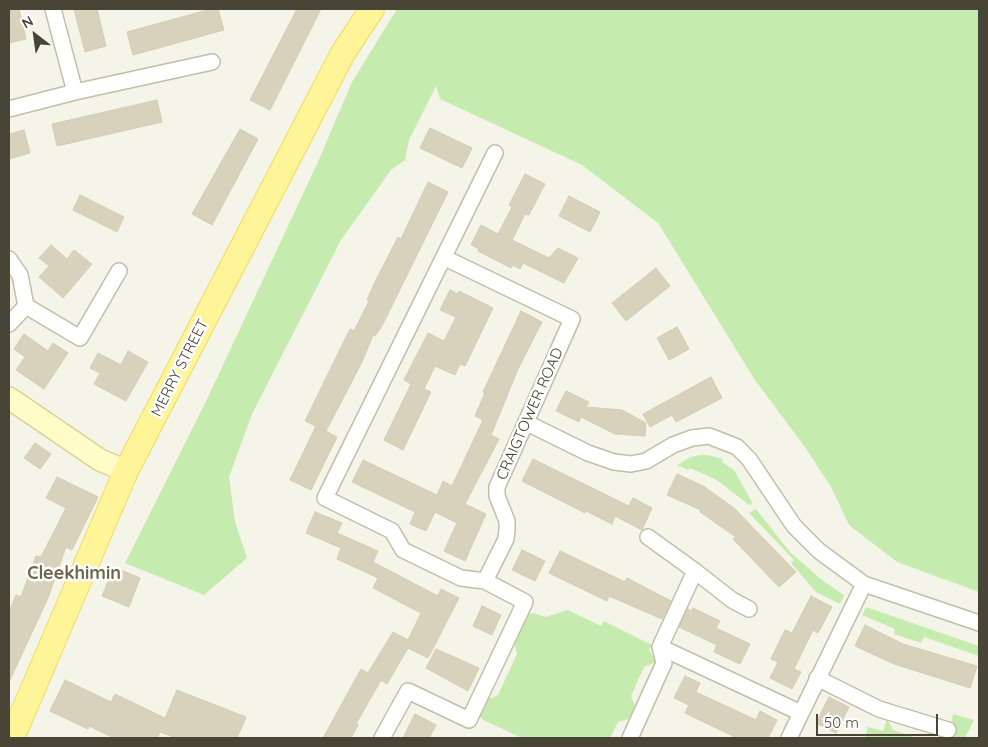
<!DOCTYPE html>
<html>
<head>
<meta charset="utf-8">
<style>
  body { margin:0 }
  #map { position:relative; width:988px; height:747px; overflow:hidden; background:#f5f4e8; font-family:Quicksand,sans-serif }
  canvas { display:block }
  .frame { position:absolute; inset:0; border:10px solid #494536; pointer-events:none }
  .north { position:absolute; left:10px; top:10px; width:50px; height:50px; -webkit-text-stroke:4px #fff; paint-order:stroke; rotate:330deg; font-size:14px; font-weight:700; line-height:20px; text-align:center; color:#494536 }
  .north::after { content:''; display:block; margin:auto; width:18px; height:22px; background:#494536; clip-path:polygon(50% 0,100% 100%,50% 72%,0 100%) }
  .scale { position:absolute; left:816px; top:714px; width:122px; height:22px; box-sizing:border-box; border:2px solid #494536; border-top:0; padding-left:6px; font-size:15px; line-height:18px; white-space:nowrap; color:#494536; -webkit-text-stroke:4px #fff; paint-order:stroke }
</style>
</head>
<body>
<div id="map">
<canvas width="988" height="747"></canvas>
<div class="frame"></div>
<div class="north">N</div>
<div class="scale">50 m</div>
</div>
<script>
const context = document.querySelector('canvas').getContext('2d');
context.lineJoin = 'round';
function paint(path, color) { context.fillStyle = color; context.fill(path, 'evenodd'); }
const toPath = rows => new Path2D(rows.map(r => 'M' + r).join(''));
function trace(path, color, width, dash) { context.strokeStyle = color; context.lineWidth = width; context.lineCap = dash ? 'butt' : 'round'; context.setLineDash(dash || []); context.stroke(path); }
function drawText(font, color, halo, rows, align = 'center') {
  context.font = font + ' Quicksand,sans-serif'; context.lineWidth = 5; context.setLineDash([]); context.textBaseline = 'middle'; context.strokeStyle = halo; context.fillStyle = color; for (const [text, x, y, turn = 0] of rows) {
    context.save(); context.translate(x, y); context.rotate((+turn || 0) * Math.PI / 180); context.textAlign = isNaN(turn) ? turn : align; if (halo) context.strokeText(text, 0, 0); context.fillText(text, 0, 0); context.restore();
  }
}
paint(toPath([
  [397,9,979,9,979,592,897,562,849,525,831,487,805,447,755,380,658,223,582,165,440,99,436,86,409,140,405,160,391,170,341,240,252,414,229,477,235,522,247,558,204,595,125,563,209,395,317,164,352,82],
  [699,455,707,455,723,459,722,462,734,470,753,504,749,505,717,480,690,468,688,470,677,465,691,457],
  [756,509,790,552,822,580,844,595,840,604,816,592,791,563,794,560,749,513],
  [866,607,979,646,979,656,924,637,921,643,894,634,895,629,862,615],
  [568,610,601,626,604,621,652,645,649,650,656,662,644,667,631,696,635,706,629,719,618,722,610,738,522,738,483,720,479,715,486,700,498,695,517,654,514,643,527,615,534,613,545,617],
  [953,714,974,720,965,738,948,738],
  [887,719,893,730,917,738,865,738,868,727,883,731]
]), '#c5ecae');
const building = toPath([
  [9,9,19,9,26,39,9,43,9,9],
  [74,9,97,9,106,46,85,52,74,9],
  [211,9,218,9,224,30,133,55,127,32,211,9],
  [297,9,321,9,270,110,250,100,297,9],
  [157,100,162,122,57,146,52,124,157,100],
  [430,128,472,148,462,168,420,148,430,128],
  [240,129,258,139,212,225,192,214,240,129],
  [24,130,30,153,9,159,9,134,24,130],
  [525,174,545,184,529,215,525,214,512,240,549,258,558,248,578,258,564,283,523,263,520,269,513,265,511,268,478,251,479,249,471,245,481,225,498,234,512,207,509,205,525,174],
  [428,182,448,192,382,326,375,336,373,335,362,362,326,431,305,421,350,329,354,331,369,301,367,300,374,284,398,237,401,239,428,182],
  [80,195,124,217,117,232,73,210,80,195],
  [569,196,600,212,590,232,559,216,569,196],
  [51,245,67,259,74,250,92,264,63,298,39,277,49,266,39,258,51,245],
  [656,268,670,286,626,321,612,303,656,268],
  [450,290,458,294,459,291,493,308,465,366,460,364,455,375,435,366,424,389,431,392,403,450,384,440,411,384,404,380,428,333,444,341,456,317,440,310,450,290],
  [521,311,542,322,518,369,491,435,499,439,465,504,486,514,465,561,444,551,457,523,435,512,426,531,410,524,415,512,352,482,363,460,437,495,443,481,452,486,483,420,475,416,485,393,483,392,521,311],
  [677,327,689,349,669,360,657,338,677,327],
  [24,334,48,351,53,343,68,353,44,389,16,370,25,357,14,349,24,334],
  [128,351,148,362,126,401,94,384,100,373,90,368,98,353,121,365,128,351],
  [711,377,722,398,676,422,672,415,650,427,643,414,711,377],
  [566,391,589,402,586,407,622,410,646,423,645,436,615,434,581,417,579,422,556,411,566,391],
  [316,426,337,437,311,490,290,480,316,426],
  [35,443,51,454,40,469,24,458,35,443],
  [533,459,629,506,633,498,652,508,642,530,615,516,612,524,586,511,585,513,522,481,533,459],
  [677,474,703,486,734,508,796,572,779,587,733,539,736,537,700,512,701,510,667,495,677,474],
  [57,477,98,497,72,550,66,547,48,598,9,682,9,612,16,595,21,597,36,556,41,557,66,508,46,498,57,477],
  [315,512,342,523,337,533,378,551,373,562,438,596,441,589,459,598,428,658,408,648,387,684,381,680,356,724,358,725,351,738,323,738,361,669,368,673,393,632,408,640,421,613,373,588,378,578,337,559,341,548,306,533,315,512],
  [522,550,545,561,535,581,512,570,522,550],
  [560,551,625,582,627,578,671,601,662,619,609,596,607,601,549,573,560,551],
  [114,567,140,578,129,607,102,596,114,567],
  [811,596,832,607,818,633,813,630,794,669,801,672,792,689,770,678,778,662,771,659,785,630,792,633,811,596],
  [482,606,501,615,492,635,473,626,482,606],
  [693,608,720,621,716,628,750,644,740,664,714,652,717,645,679,627,688,609,692,611,693,608],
  [865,625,903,644,977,666,970,688,894,664,855,646,865,625],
  [436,649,479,668,468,691,426,668,436,649],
  [685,676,700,683,696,692,756,720,760,711,777,720,768,738,737,738,685,713,689,705,674,698,685,676],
  [65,680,111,702,115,694,165,718,177,690,246,717,237,738,176,738,160,732,157,738,114,738,89,726,88,729,50,711,65,680],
  [829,697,849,707,836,733,816,723,829,697],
  [415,714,436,725,429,738,403,738,415,714]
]);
paint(building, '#d8d2bc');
trace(building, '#d3ccaf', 1);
const minor = toPath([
  [53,9,75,92],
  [9,109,75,92,212,62],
  [445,258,572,319,497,487,497,496,507,521,507,530,506,539,485,581,461,578,403,550,392,531,325,498,495,153],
  [9,259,20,275,26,306],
  [9,324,26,306,80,338,119,271],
  [527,423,588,453,614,462,631,464,646,461,673,445,692,438,709,436,737,447,749,459,794,526,819,551,864,584,979,623],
  [648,537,695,571,660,647],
  [695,571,732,600,749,609],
  [817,678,879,709,948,730],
  [382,738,408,691,469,720,525,602,485,581],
  [630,738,664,663,660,647,801,713],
  [789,738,864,584]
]);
const secondary = toPath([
  [9,398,100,460,126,471]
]);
const primary = toPath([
  [12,738,126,471,343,53,372,9]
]);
trace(minor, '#c2beaa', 18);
trace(secondary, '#d9d395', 24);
trace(primary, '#eddc5e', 26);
trace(minor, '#fff', 15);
trace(secondary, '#fffcc8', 21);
trace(primary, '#fff497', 24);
drawText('15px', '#494536', '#fff', [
  ["MERRY STREET",180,368,-63],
  ["CRAIGTOWER ROAD",530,414,-66]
]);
drawText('bold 18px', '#6d664c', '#fff', [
  ["Cleekhimin",74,574]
]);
</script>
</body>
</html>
